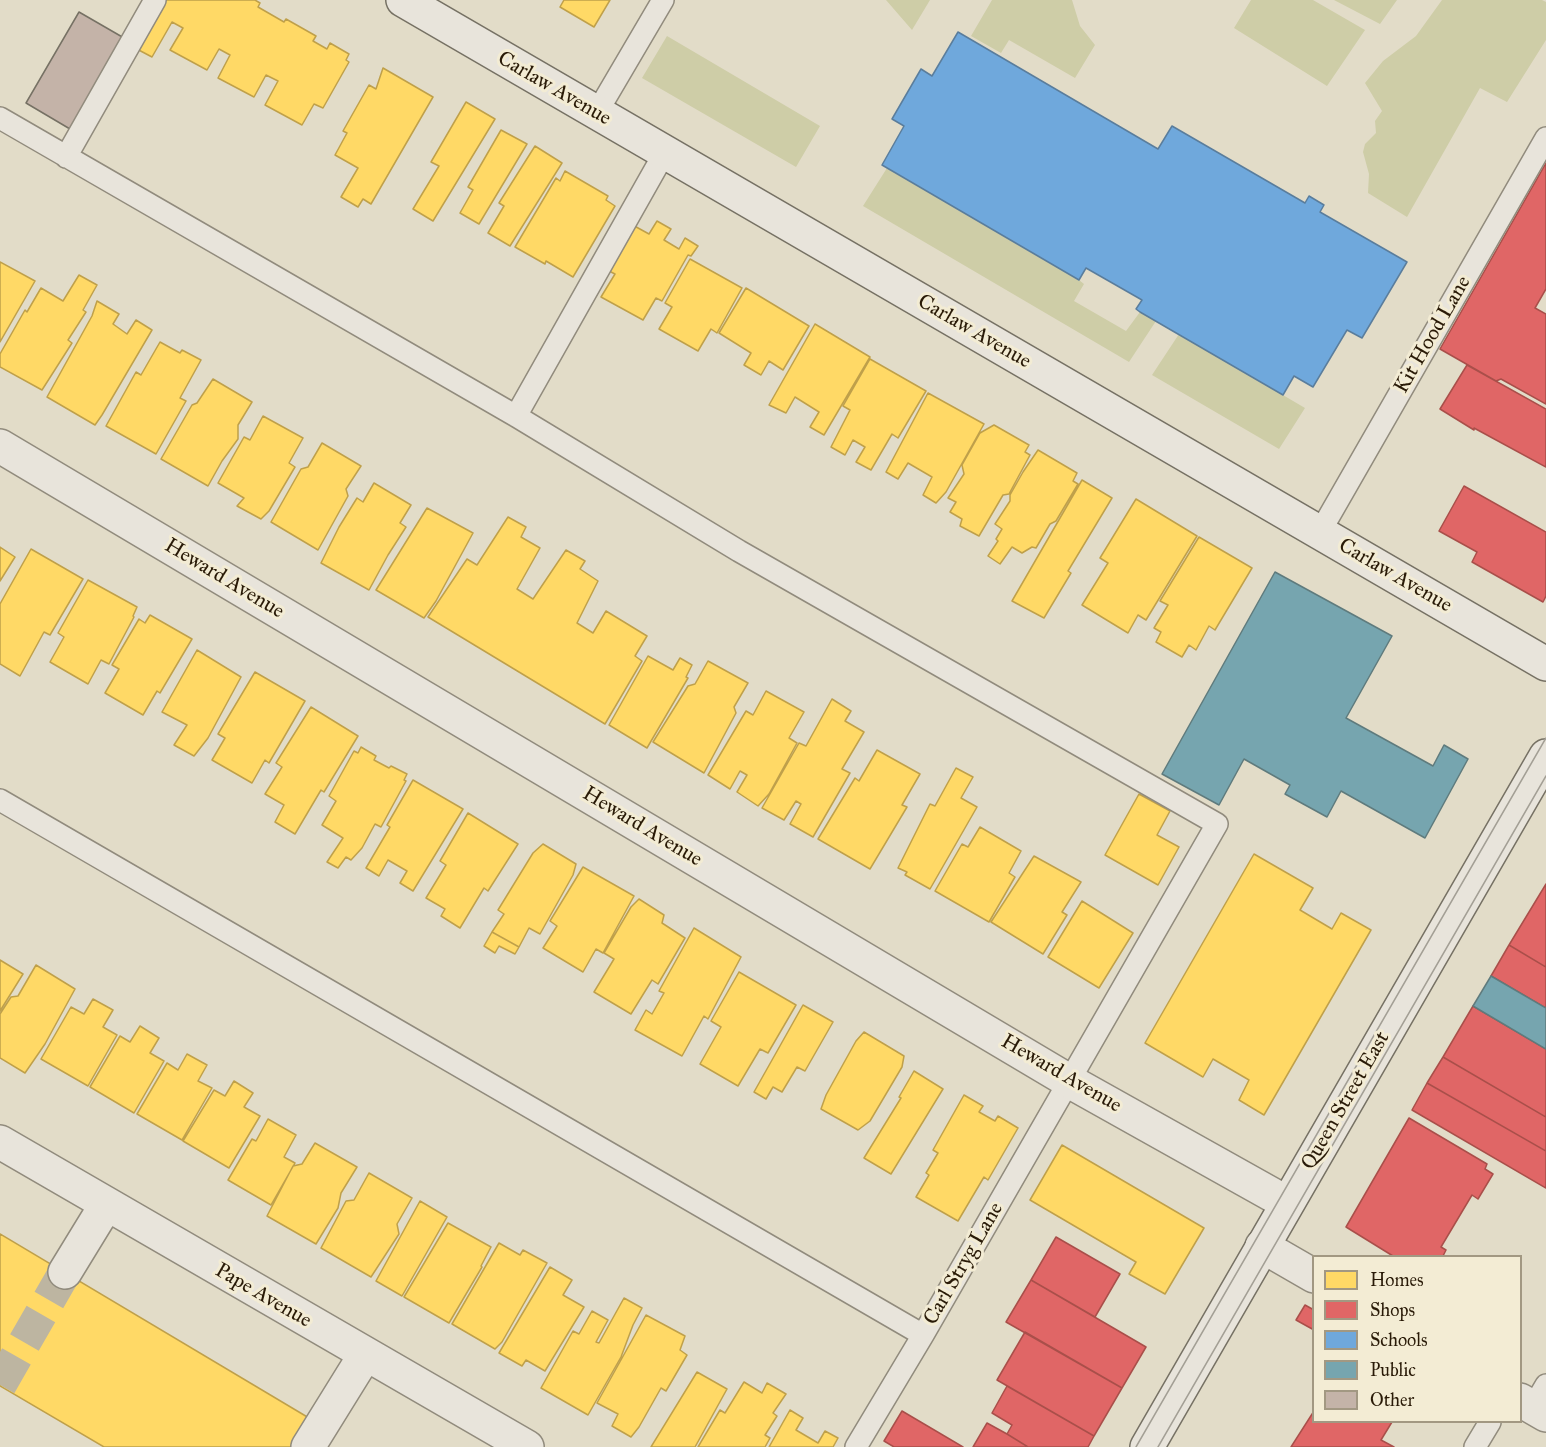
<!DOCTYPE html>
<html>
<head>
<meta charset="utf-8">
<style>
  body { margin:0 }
  #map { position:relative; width:1546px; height:1447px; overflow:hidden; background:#e2dcc8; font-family:"IM FELL Great Primer",serif }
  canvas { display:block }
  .legend { position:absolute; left:1312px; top:1255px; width:210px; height:168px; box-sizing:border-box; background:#f3ecd4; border:2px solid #a29882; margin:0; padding:8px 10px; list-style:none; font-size:18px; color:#291a07 }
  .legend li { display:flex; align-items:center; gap:12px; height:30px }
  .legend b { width:30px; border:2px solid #a29882 }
</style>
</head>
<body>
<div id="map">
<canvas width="1546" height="1447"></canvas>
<ul class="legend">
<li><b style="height:16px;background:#ffd966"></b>Homes</li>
<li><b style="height:16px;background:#e06666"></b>Shops</li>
<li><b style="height:16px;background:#6fa8dc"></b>Schools</li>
<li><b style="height:16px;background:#76a5af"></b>Public</li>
<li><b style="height:16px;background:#c4b3a8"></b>Other</li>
</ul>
</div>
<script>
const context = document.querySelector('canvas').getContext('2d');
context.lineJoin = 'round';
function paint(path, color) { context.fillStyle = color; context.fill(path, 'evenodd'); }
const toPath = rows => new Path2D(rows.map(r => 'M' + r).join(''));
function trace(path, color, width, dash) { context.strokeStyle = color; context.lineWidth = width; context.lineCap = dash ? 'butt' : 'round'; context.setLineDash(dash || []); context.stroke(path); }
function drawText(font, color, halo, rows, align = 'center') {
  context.font = font + ' "IM FELL Great Primer",serif'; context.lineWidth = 6; context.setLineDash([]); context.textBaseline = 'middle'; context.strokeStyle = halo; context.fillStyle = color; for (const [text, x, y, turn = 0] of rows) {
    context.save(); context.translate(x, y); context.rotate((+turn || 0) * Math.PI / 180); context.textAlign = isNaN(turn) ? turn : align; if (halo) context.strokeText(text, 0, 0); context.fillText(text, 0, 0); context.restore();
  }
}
paint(toPath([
  [886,0,930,0,912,30],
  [992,0,1072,0,1080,26,1095,45,1075,78,1009,40,1001,53,971,36],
  [1251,0,1313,0,1365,30,1327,86,1234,28],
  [1334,0,1397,0,1380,24],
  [1442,0,1542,0,1546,2,1546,40,1507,102,1480,88,1407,217,1368,193,1369,174,1363,152,1365,144,1376,133,1375,121,1382,111,1365,83,1383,61,1416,36],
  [667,36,820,126,796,167,642,78],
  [887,168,1079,280,1084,284,1074,301,1126,331,1140,312,1156,321,1129,362,863,206],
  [1179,334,1305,408,1279,449,1152,375]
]), '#cecda7');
const homes = toPath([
  [157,0,255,0,260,3,258,7,284,22,286,19,316,36,313,41,327,49,330,43,349,54,346,60,349,62,323,108,314,104,302,125,265,105,278,81,266,75,254,97,218,78,230,55,219,49,207,70,170,50,183,28,172,22,152,57,133,47,157,0],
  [564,0,610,0,594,27,560,7,564,0],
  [383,68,433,97,371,204,363,199,358,207,341,197,358,168,335,155,347,133,343,131,369,85,376,89,383,68],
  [466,102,495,119,433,221,413,209,439,166,431,162,466,102],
  [501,130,527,144,479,224,460,213,473,190,468,187,501,130],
  [535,146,562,163,510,246,488,233,504,206,499,203,535,146],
  [565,171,608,196,606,200,615,206,573,277,546,261,545,264,515,247,556,178,560,181,565,171],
  [657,221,671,229,664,240,679,249,685,238,698,246,691,256,688,255,662,301,656,298,643,320,601,297,615,274,603,268,629,223,649,234,657,221],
  [690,259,742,288,717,333,711,329,698,351,659,329,672,307,665,303,690,259],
  [0,262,35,281,0,342,0,262],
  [79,275,97,285,83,310,86,312,68,340,72,343,42,390,0,367,0,354,25,310,27,312,41,288,63,301,79,275],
  [746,288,809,326,783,370,769,361,761,375,744,365,751,353,719,333,746,288],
  [97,301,119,314,113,324,127,334,136,320,152,330,102,415,95,425,47,397,92,316,97,301],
  [815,324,870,357,824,435,810,427,819,412,795,397,786,413,769,405,815,324],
  [160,342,180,353,182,350,201,360,180,398,186,401,156,454,106,426,136,372,141,375,160,342],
  [870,359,926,391,898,438,892,434,871,470,856,462,865,447,853,440,845,455,831,447,850,410,843,406,870,359],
  [213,379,252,402,238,425,238,439,222,461,208,486,161,459,192,405,197,403,213,379],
  [928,393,984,424,946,492,936,503,923,495,932,477,908,463,898,479,886,472,928,393],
  [263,416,303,438,289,463,295,467,269,511,261,519,237,506,244,498,218,483,244,437,250,440,263,416],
  [994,425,1029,445,1025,452,1030,455,1009,494,1003,495,979,536,960,526,962,519,950,512,956,502,948,498,964,474,962,465,980,433,994,425],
  [322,443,361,466,346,489,348,496,318,550,271,522,301,469,308,467,322,443],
  [1038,450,1077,473,1073,481,1078,484,1056,521,1050,524,1036,548,1032,547,1022,553,1012,547,1000,564,988,556,998,541,996,539,1002,529,995,524,1010,501,1010,495,1023,472,1038,450],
  [1082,480,1112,498,1068,571,1071,573,1044,618,1012,601,1082,480],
  [374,483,411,505,400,523,406,527,388,555,369,590,321,563,339,527,357,498,363,502,374,483],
  [1136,499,1197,536,1146,620,1138,615,1128,633,1082,605,1108,563,1100,558,1136,499],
  [427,508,473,533,436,601,424,618,376,590,427,508],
  [508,517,526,527,521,537,540,548,517,589,533,599,566,550,585,561,580,569,598,581,577,623,593,633,606,611,647,636,635,656,642,661,605,724,428,617,467,559,477,565,508,517],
  [1199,537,1252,568,1215,630,1209,626,1196,650,1189,645,1182,657,1156,642,1161,632,1154,628,1168,605,1160,601,1199,537],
  [0,547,15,557,0,581,0,547],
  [31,549,83,579,50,635,44,632,20,676,0,664,0,604,31,549],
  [88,580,137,607,133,616,134,617,109,664,101,660,88,684,50,662,64,637,58,633,88,580],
  [150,615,192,639,160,693,157,691,143,715,105,693,119,669,112,665,139,619,145,623,150,615],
  [197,650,241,677,208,738,194,756,174,745,187,725,162,712,197,650],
  [648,656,673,670,680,658,692,665,686,677,688,678,647,748,609,725,648,656],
  [708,661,748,683,734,707,736,713,704,773,653,742,688,686,695,684,708,661],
  [255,672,305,701,269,763,265,760,252,783,212,760,225,738,218,734,255,672],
  [766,691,804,712,789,738,797,743,769,794,758,806,737,792,747,775,740,771,730,789,708,775,746,711,753,715,766,691],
  [832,699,851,711,845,721,864,732,842,769,850,773,813,837,790,824,801,804,796,801,784,820,762,808,799,743,806,746,832,699],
  [311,707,358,736,324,792,321,790,295,834,275,822,284,805,265,794,282,767,276,763,311,707],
  [361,747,376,756,374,760,389,768,391,766,407,774,404,780,406,781,381,827,375,824,362,848,351,860,346,857,338,868,327,862,343,838,322,825,336,801,329,796,354,751,358,753,361,747],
  [877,750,920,774,902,805,907,807,870,869,818,839,855,778,859,781,877,750],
  [956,768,973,777,961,798,977,807,930,889,905,875,907,872,898,868,930,804,935,806,956,768],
  [413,780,463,809,413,891,400,883,407,871,388,860,379,876,366,868,390,827,387,825,413,780],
  [1139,794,1170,811,1157,835,1179,847,1158,885,1105,855,1139,794],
  [468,813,518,844,488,891,484,888,460,928,441,916,445,909,426,898,446,865,440,861,468,813],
  [980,827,1021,851,1009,873,1015,877,989,922,935,891,962,844,968,847,980,827],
  [543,844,576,864,573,875,540,934,529,928,519,947,492,932,504,914,498,910,533,853,543,844],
  [1254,854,1313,888,1300,910,1332,929,1341,913,1371,930,1264,1115,1239,1100,1249,1080,1213,1059,1203,1077,1145,1043,1254,854],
  [1034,856,1081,882,1062,912,1067,915,1043,954,991,922,1034,856],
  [583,867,634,896,603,953,596,949,583,972,543,948,557,926,550,921,583,867],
  [639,899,664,915,662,923,685,938,658,984,652,980,631,1014,594,992,614,959,604,953,631,907,639,899],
  [1082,901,1133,933,1099,988,1048,957,1082,901],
  [694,928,741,957,708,1019,704,1016,682,1056,635,1030,646,1010,652,1014,664,993,659,991,694,928],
  [492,932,519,947,515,954,499,946,495,953,484,946,492,932],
  [0,960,23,974,0,1011,0,960],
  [36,965,75,989,45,1044,25,1073,0,1058,0,1014,11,997,18,996,36,965],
  [739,972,796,1005,768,1053,760,1049,738,1086,700,1064,721,1027,711,1021,739,972],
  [93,999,113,1010,103,1027,117,1035,88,1086,41,1059,71,1007,84,1014,93,999],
  [803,1005,833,1022,805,1071,797,1067,782,1092,773,1087,766,1099,754,1092,803,1005],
  [140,1026,159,1038,150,1053,164,1061,134,1113,90,1087,120,1036,130,1042,140,1026],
  [864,1032,904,1056,902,1067,870,1121,858,1130,821,1109,826,1095,856,1041,864,1032],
  [187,1054,207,1065,198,1081,212,1088,182,1140,137,1114,167,1063,178,1070,187,1054],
  [914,1071,943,1089,891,1174,864,1158,901,1098,899,1097,914,1071],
  [234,1081,253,1093,244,1107,260,1116,229,1168,183,1141,214,1090,225,1096,234,1081],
  [964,1095,983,1106,979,1112,995,1121,998,1116,1018,1128,988,1180,984,1177,958,1221,916,1197,929,1175,926,1173,938,1153,933,1150,964,1095],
  [268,1119,296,1135,284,1157,295,1163,271,1205,228,1180,252,1139,256,1141,268,1119],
  [315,1143,357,1167,341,1193,338,1208,316,1244,267,1216,293,1166,302,1164,315,1143],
  [1062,1145,1204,1228,1165,1294,1129,1274,1136,1262,1030,1200,1062,1145],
  [369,1173,412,1198,397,1224,399,1234,371,1277,321,1248,346,1201,354,1200,369,1173],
  [420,1201,447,1217,402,1296,376,1281,420,1201],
  [448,1223,491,1247,481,1266,482,1267,449,1323,404,1297,448,1223],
  [0,1234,309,1418,292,1447,104,1447,0,1386,0,1234],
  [499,1243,520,1255,523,1250,547,1263,502,1342,495,1349,452,1324,499,1243],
  [550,1267,572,1280,563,1295,584,1307,545,1371,526,1360,522,1366,499,1353,550,1267],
  [624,1298,642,1308,633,1325,621,1357,588,1415,541,1388,573,1331,579,1334,592,1311,608,1320,596,1342,599,1343,624,1298],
  [646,1315,685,1336,680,1350,687,1355,666,1391,661,1388,639,1427,631,1437,612,1426,618,1414,597,1403,646,1315],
  [697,1372,727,1389,695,1447,651,1447,697,1372],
  [744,1382,762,1393,767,1383,786,1394,773,1413,777,1416,765,1435,770,1438,765,1447,698,1447,720,1410,725,1413,744,1382],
  [790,1410,803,1418,796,1430,818,1443,825,1431,838,1438,833,1447,769,1447,790,1410]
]);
paint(homes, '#ffd966');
trace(homes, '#bfa04a', 1.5);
const shops = toPath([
  [1546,163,1546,289,1535,308,1546,314,1546,404,1501,379,1496,381,1440,349,1546,163],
  [1467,365,1546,409,1546,467,1474,428,1474,430,1440,409,1467,365],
  [1464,486,1546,532,1546,596,1543,602,1472,562,1477,552,1439,531,1464,486],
  [1546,884,1546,967,1509,945,1546,884],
  [1509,945,1546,967,1546,1008,1491,976,1509,945],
  [1473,1006,1546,1049,1546,1117,1443,1057,1473,1006],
  [1443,1057,1546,1117,1546,1151,1427,1083,1443,1057],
  [1427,1083,1546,1151,1546,1188,1412,1110,1427,1083],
  [1409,1118,1487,1164,1485,1169,1493,1174,1478,1199,1472,1195,1441,1247,1446,1250,1443,1256,1393,1256,1346,1227,1409,1118],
  [1056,1237,1120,1274,1095,1317,1031,1280,1056,1237],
  [1031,1280,1146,1347,1122,1388,1006,1322,1031,1280],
  [1305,1305,1314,1310,1314,1330,1296,1320,1305,1305],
  [1025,1332,1122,1388,1094,1436,997,1380,1025,1332],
  [1007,1386,1094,1436,1088,1447,1028,1447,1007,1434,1012,1425,992,1413,1007,1386],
  [902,1411,963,1447,894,1447,884,1441,902,1411],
  [1314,1411,1314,1422,1392,1422,1381,1440,1394,1447,1291,1447,1314,1411],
  [987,1423,1007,1434,1028,1447,973,1447,987,1423]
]);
paint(shops, '#e06666');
trace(shops, '#a94f4a', 1.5);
const schools = toPath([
  [958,32,1158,149,1172,126,1305,203,1309,196,1324,205,1320,212,1407,262,1362,338,1347,330,1313,387,1294,376,1283,395,1140,312,1136,309,1142,300,1086,268,1079,280,882,165,904,126,892,119,921,69,932,76,958,32]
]);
paint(schools, '#6fa8dc');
trace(schools, '#5a7d9c', 1.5);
const public = toPath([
  [1275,572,1392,636,1346,718,1433,766,1444,745,1468,759,1425,838,1341,791,1327,817,1285,794,1290,785,1244,759,1219,805,1162,774,1275,572],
  [1491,976,1546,1008,1546,1049,1473,1006,1491,976]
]);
paint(public, '#76a5af');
trace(public, '#5f7b7d', 1.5);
const building = toPath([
  [79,12,124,38,70,129,26,103,79,12]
]);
paint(building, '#c4b3a8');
trace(building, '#767164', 1.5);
trace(toPath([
  [0,1385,65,1272]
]), '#bdb5a1', 33, [33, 16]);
const lane = toPath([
  [596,114,663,0],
  [0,118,516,416,739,551,1217,824,923,1335,856,1447],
  [66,157,155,0],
  [516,416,665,152],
  [1320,532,1546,138],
  [0,800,923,1335],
  [1533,1407,1546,1385],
  [1475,1447,1490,1422]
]);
const street = toPath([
  [0,446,1069,1081,1287,1203],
  [0,1142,527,1447],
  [1262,1246,1314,1276],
  [65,1272,106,1205],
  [1520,1400,1546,1415],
  [308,1447,365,1355]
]);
const secondary = toPath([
  [403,0,1546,664],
  [1147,1447,1546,756]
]);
trace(lane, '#918b7d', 24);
trace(street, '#918b7d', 36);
trace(secondary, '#767164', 36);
trace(lane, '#e8e4db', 21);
trace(street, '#e8e4db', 33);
trace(secondary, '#e8e4db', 33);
trace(toPath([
  [1136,1447,1546,738],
  [1158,1447,1546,776]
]), '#a39f95', 1.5);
drawText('21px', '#291a07', '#f3ecd4', [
  ["Carlaw Avenue",554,89,30],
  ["Carlaw Avenue",974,332,30],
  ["Kit Hood Lane",1433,335,-60],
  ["Carlaw Avenue",1395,576,30],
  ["Heward Avenue",224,579,31],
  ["Heward Avenue",642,827,31],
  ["Heward Avenue",1061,1074,30],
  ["Queen Street East",1346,1101,-60],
  ["Carl Stryg Lane",964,1264,-60],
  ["Pape Avenue",263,1296,30]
]);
</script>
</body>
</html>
